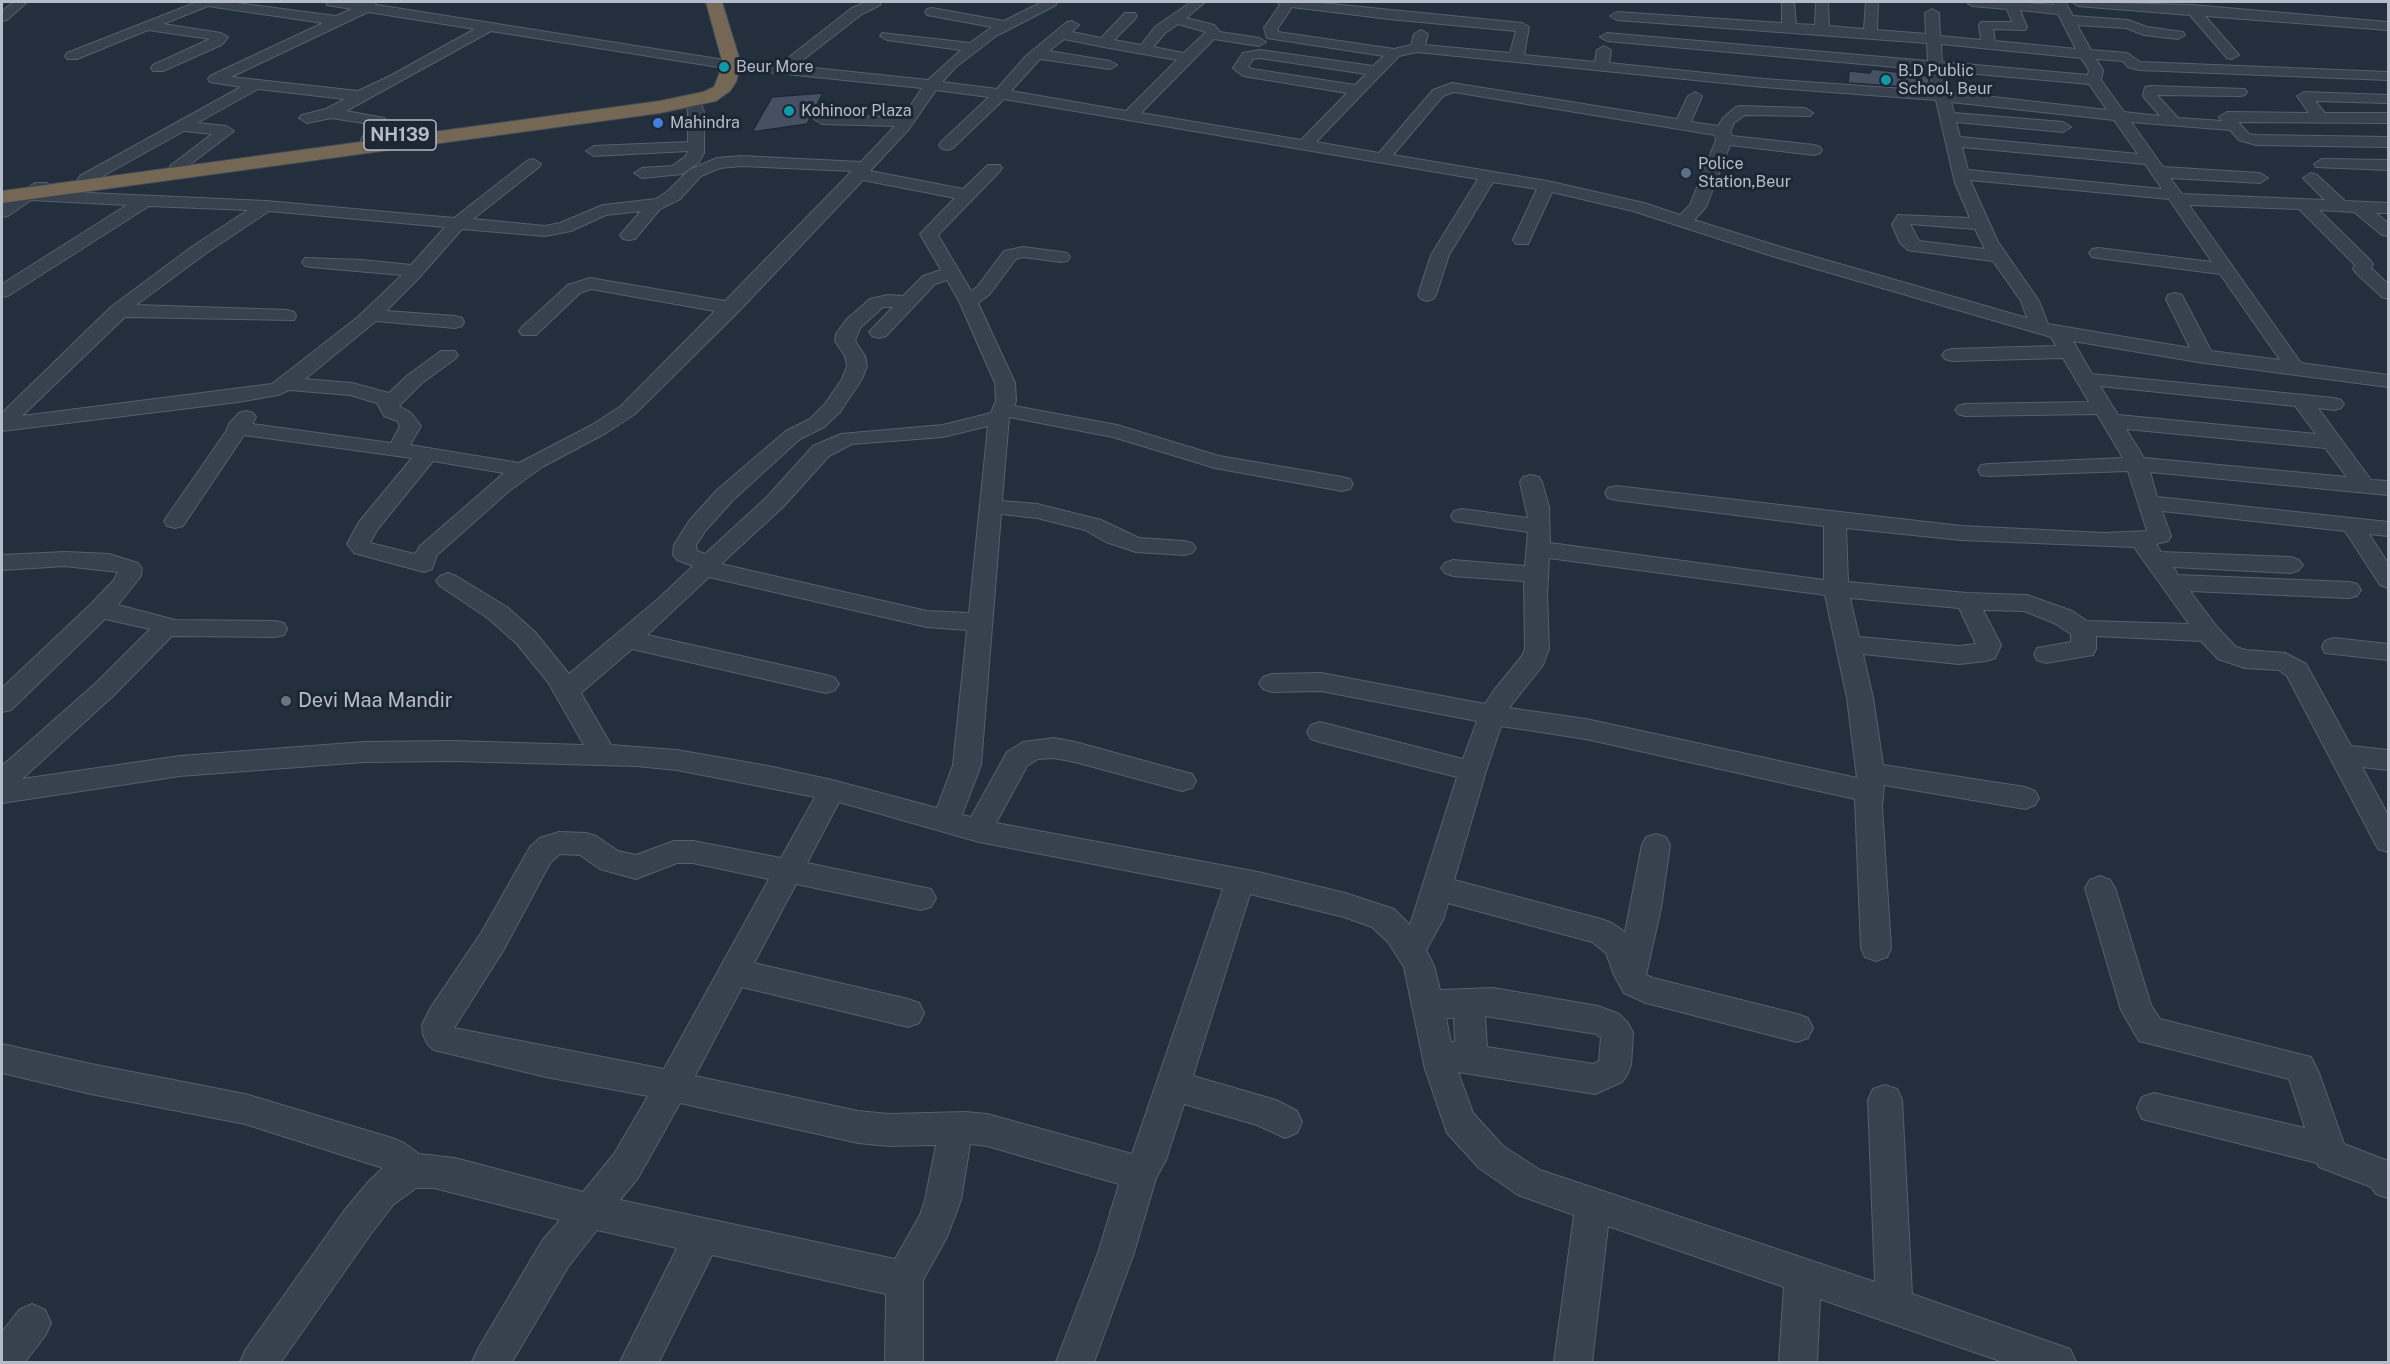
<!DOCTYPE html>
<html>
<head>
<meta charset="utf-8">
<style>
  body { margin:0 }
  #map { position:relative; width:2390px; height:1364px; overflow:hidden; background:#242f3e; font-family:"Public Sans",sans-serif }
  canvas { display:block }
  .frame { position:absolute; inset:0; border:3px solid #b4bcc9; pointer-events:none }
</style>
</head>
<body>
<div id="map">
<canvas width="2390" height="1364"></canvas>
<div class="frame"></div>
</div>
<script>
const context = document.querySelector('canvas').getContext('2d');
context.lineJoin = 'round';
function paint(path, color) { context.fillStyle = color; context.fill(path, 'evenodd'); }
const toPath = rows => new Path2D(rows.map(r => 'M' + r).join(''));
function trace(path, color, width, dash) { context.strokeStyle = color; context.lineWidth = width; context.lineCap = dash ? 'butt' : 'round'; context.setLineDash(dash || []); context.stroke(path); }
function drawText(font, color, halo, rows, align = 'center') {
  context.font = font + ' "Public Sans",sans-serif'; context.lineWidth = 6; context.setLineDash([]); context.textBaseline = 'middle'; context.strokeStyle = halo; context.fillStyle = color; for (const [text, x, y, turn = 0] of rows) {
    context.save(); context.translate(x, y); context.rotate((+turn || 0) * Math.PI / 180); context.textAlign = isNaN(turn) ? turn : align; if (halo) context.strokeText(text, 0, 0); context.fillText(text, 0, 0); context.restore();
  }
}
const building = toPath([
  [1872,69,1928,76,1931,89,1848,83,1849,71,1870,73,1872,69],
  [823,93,807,124,752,132,772,97,823,93]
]);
paint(building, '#455162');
trace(building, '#1f2835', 1.5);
const minor = toPath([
  [14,2,27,2,7,20,2,21,2,11,14,2],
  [197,2,229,2,336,16,352,9,327,5,326,2,373,2,377,5,718,59,779,65,852,8,866,2,881,2,880,5,862,14,795,66,928,80,961,50,887,40,880,36,882,33,970,43,992,27,927,15,925,12,927,9,932,8,1004,21,1042,2,1057,2,1056,5,996,36,956,67,942,82,997,89,1026,56,1067,22,1072,21,1079,25,1072,32,1101,38,1125,13,1135,13,1137,16,1135,19,1114,40,1141,45,1155,27,1191,2,1205,2,1186,18,1214,25,1220,32,1259,38,1266,42,1259,46,1214,39,1141,113,1301,140,1347,93,1243,76,1233,68,1243,53,1260,50,1373,66,1384,56,1267,38,1264,28,1280,5,1277,2,1311,2,1522,23,1529,27,1524,55,1595,62,1597,50,1604,46,1611,50,1609,63,1764,79,1934,91,1929,70,1607,41,1600,37,1607,33,1928,61,1927,43,1617,20,1610,16,1617,12,1782,23,1782,2,1794,2,1796,24,1815,25,1816,2,1828,2,1829,26,1864,29,1866,2,1878,2,1877,30,1926,34,1925,13,1932,9,1939,13,1940,36,1981,40,1979,25,1981,22,2012,22,2007,9,1972,6,1966,2,2014,2,2054,5,2053,2,2065,2,2073,16,2128,20,2147,27,2183,32,2185,35,2178,39,2144,35,2126,28,2077,25,2091,50,2127,53,2140,62,2388,72,2388,80,2139,70,2128,67,2123,61,2096,59,2103,70,2101,80,2124,112,2160,116,2143,96,2145,87,2150,86,2245,89,2247,92,2245,95,2240,96,2157,95,2178,118,2222,121,2219,117,2227,112,2309,113,2297,96,2304,92,2388,95,2388,103,2315,101,2325,113,2388,113,2388,123,2238,122,2249,134,2256,135,2388,137,2388,147,2256,145,2239,140,2230,130,2131,122,2163,167,2260,173,2268,178,2260,183,2170,178,2182,194,2325,200,2303,178,2311,173,2317,175,2345,201,2388,203,2388,213,2376,213,2388,223,2388,236,2382,235,2354,212,2319,210,2370,260,2373,264,2371,268,2388,284,2388,299,2382,297,2356,273,2353,269,2355,265,2299,209,2189,205,2301,363,2388,375,2388,387,2204,363,2073,341,2092,374,2334,398,2341,400,2344,404,2341,408,2334,410,2318,408,2371,480,2388,481,2388,495,2150,472,2157,497,2388,522,2388,536,2369,534,2388,563,2388,588,2380,585,2345,531,2162,511,2171,536,2168,541,2156,544,2161,552,2291,557,2299,560,2303,565,2299,570,2291,573,2173,567,2178,575,2349,582,2357,584,2361,590,2357,596,2349,598,2190,591,2217,627,2236,647,2246,650,2285,653,2306,664,2351,746,2388,750,2388,770,2362,767,2388,815,2388,852,2378,849,2287,676,2279,670,2245,668,2218,659,2201,641,2096,636,2096,649,2093,655,2046,663,2037,660,2034,654,2037,648,2071,642,2071,634,2054,623,2024,611,1983,610,2001,645,1995,658,1986,661,1959,664,1863,654,1873,698,1883,765,2025,787,2035,791,2039,798,2035,805,2025,809,1884,785,1882,807,1891,948,1887,957,1876,961,1865,957,1861,948,1855,799,1586,739,1501,726,1486,771,1454,880,1601,919,1612,923,1625,932,1642,845,1646,837,1656,834,1666,837,1670,845,1661,908,1646,975,1653,978,1797,1014,1808,1018,1813,1028,1808,1038,1797,1042,1646,1003,1624,993,1614,975,1606,953,1592,942,1448,903,1443,920,1426,950,1434,966,1440,990,1493,988,1598,1006,1619,1014,1628,1023,1633,1033,1631,1065,1627,1075,1622,1082,1595,1094,1458,1072,1473,1113,1503,1146,1540,1170,1875,1282,1868,1100,1873,1089,1885,1085,1897,1089,1902,1100,1912,1294,2070,1349,2076,1362,2003,1362,1820,1299,1817,1362,1779,1362,1784,1287,1608,1226,1592,1362,1554,1362,1574,1215,1518,1195,1479,1168,1447,1133,1425,1069,1404,967,1388,942,1372,927,1344,917,1250,894,1193,1076,1276,1100,1297,1111,1302,1122,1297,1133,1285,1138,1257,1125,1184,1104,1166,1160,1156,1178,1134,1253,1094,1362,1056,1362,1098,1253,1119,1184,987,1146,970,1144,961,1200,947,1237,923,1280,923,1362,885,1362,886,1294,712,1255,659,1362,620,1362,677,1248,597,1230,568,1267,512,1362,472,1362,478,1349,542,1241,560,1220,434,1188,416,1188,393,1205,370,1235,281,1362,240,1362,246,1349,344,1211,369,1181,383,1168,245,1124,91,1094,2,1073,2,1044,91,1064,245,1094,392,1138,404,1143,419,1154,455,1158,583,1192,614,1154,648,1096,546,1077,434,1050,428,1045,423,1035,422,1025,431,1007,481,933,530,847,540,838,559,832,586,833,596,836,618,851,636,855,674,841,693,841,781,858,815,797,677,770,636,766,453,761,364,762,180,776,2,803,2,766,96,683,150,629,105,619,11,710,2,712,2,688,91,604,114,580,118,572,65,566,2,570,2,555,65,552,109,554,138,563,142,568,141,576,118,605,175,620,275,621,284,623,287,629,284,635,275,637,172,636,114,695,22,779,180,756,364,742,453,741,584,745,548,682,517,644,489,619,440,586,436,581,440,576,448,573,456,576,507,607,535,632,569,674,658,599,693,566,677,560,673,555,674,545,689,521,717,490,786,431,810,419,825,404,842,379,847,366,845,356,835,341,836,334,846,320,870,299,888,295,903,296,923,276,941,270,920,234,955,198,863,180,738,312,635,414,606,433,542,467,509,491,437,555,432,569,424,572,354,553,347,544,359,522,412,458,244,435,183,526,175,528,167,526,164,521,227,430,229,424,239,413,246,411,253,413,256,417,252,424,391,443,400,426,397,421,384,416,377,403,350,395,289,390,278,395,238,402,2,431,2,413,111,307,193,246,248,210,149,206,8,296,2,297,2,284,127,205,31,200,8,216,2,217,2,205,35,183,47,183,49,186,45,191,266,201,454,218,527,161,533,159,541,164,539,167,473,219,545,226,560,223,603,205,656,199,668,191,689,170,717,158,741,156,861,162,895,126,822,124,814,119,817,116,903,117,922,88,718,67,491,31,346,111,384,118,387,121,377,140,380,145,378,148,366,148,361,140,370,124,331,118,307,123,299,118,302,115,326,109,345,99,258,89,197,123,226,126,234,131,184,169,178,171,170,166,212,134,184,131,92,182,80,182,78,179,80,176,241,87,210,82,208,79,210,76,323,23,208,6,163,24,221,33,228,37,226,40,221,45,163,71,153,71,151,68,153,65,210,39,148,30,77,59,67,59,65,56,67,53,197,2],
  [1292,7,1389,19,1516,31,1510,53,1425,45,1428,34,1421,30,1414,34,1411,45,1394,49,1278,32,1278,28,1292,7],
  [2020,10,2058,14,2076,49,1995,41,1993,29,2025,30,2027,27,2020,10],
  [368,12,475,29,390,76,358,91,231,77,368,12],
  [1178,24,1206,32,1184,53,1153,47,1165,33,1178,24],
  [1064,39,1104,47,1177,60,1126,111,1011,91,1040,59,1110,69,1117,65,1110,61,1049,51,1064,39],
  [1941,44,2081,58,2089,70,2088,75,1942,62,1941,44],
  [1417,52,1764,87,1936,100,1955,183,1970,218,1898,215,1892,224,1900,243,1908,250,1914,251,1993,261,2021,301,2027,318,1784,248,1694,220,1706,207,1730,145,1814,155,1820,153,1822,150,1820,147,1814,145,1732,136,1730,132,1734,123,1745,115,1810,116,1813,113,1805,108,1741,106,1736,107,1723,118,1718,126,1691,122,1702,96,1695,92,1688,96,1677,119,1452,83,1433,90,1379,153,1316,142,1399,56,1417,52],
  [1260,58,1366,74,1355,85,1252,69,1248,67,1253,59,1260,58],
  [1944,71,2089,84,2107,110,1949,92,1944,71],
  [936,90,989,97,941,142,939,145,941,148,947,150,953,148,1004,99,1478,179,1431,255,1418,295,1421,299,1427,301,1433,299,1436,295,1449,255,1493,182,1537,189,1513,240,1516,244,1528,244,1552,192,1633,211,1772,256,2051,337,2056,346,1952,349,1945,351,1942,355,1945,359,1952,361,2063,358,2089,402,1965,404,1958,406,1955,410,1958,414,1965,416,2097,414,2123,458,1989,464,1981,465,1978,470,1981,475,1989,476,2128,471,2147,531,2105,533,1961,526,1616,486,1608,488,1605,493,1608,498,1616,500,1824,526,1824,580,1550,543,1549,507,1542,482,1539,477,1531,475,1523,477,1520,482,1528,518,1462,509,1454,511,1451,516,1454,521,1528,532,1525,566,1453,560,1445,563,1441,568,1445,573,1453,576,1524,581,1525,649,1522,656,1495,689,1485,704,1321,673,1272,674,1263,677,1259,683,1263,689,1272,692,1321,691,1477,721,1463,759,1320,722,1311,725,1307,732,1311,739,1320,742,1457,777,1410,925,1394,909,1345,893,1258,872,996,823,1027,766,1038,759,1054,758,1075,762,1182,791,1192,788,1196,781,1192,774,1075,742,1054,738,1023,742,1007,752,971,817,962,815,981,765,1001,514,1037,518,1085,530,1106,542,1136,552,1184,555,1192,553,1196,548,1192,543,1184,541,1139,538,1101,520,1037,504,1002,501,1009,417,1113,437,1215,468,1342,491,1350,489,1353,484,1350,479,1342,477,1219,456,1117,425,1014,406,1016,401,1015,383,978,303,989,295,1016,259,1023,257,1061,262,1067,261,1070,257,1067,253,1061,252,1023,247,1004,251,977,287,971,291,938,235,1000,171,1002,168,1000,165,988,165,963,189,870,171,909,129,936,90],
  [1454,92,1715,135,1716,140,1690,205,1680,215,1644,203,1547,181,1393,155,1443,96,1454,92],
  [1951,102,2114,120,2138,154,1960,137,1956,122,2063,132,2071,127,2063,122,1954,113,1951,102],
  [1962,147,2145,164,2162,189,1968,170,1962,147],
  [741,166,852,171,725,301,590,278,568,285,522,327,519,331,522,335,536,335,580,293,591,289,715,311,621,406,592,425,519,463,410,445,421,426,411,413,399,406,422,383,455,359,458,355,455,351,441,351,408,375,389,393,352,383,305,379,376,321,455,328,462,326,464,322,462,318,455,316,386,311,417,280,462,229,545,236,571,231,606,215,641,211,620,235,623,239,629,240,635,239,660,209,680,199,701,176,720,168,741,166],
  [1970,180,2169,199,2212,262,2098,248,2092,249,2089,253,2092,257,2098,258,2220,274,2280,360,2211,351,2184,299,2182,295,2175,293,2168,295,2166,299,2190,348,2048,324,2039,301,1998,242,1970,180],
  [269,211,445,227,411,265,362,260,305,258,302,262,305,266,311,267,402,275,358,317,272,384,22,416,125,317,294,320,296,316,294,312,287,310,136,305,205,254,269,211],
  [1910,224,1975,229,1985,249,1919,241,1910,224],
  [947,280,959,301,995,383,996,401,991,413,943,425,841,434,813,446,767,497,705,554,697,551,696,545,706,530,733,500,800,439,824,427,840,412,862,379,867,366,865,356,855,341,860,328,883,307,893,307,869,332,872,336,879,338,886,336,935,284,947,280],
  [2100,386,2295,406,2316,434,2118,415,2100,386],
  [988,426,969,613,927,611,721,564,783,507,829,456,852,444,943,437,988,426],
  [2126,429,2325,448,2347,477,2144,458,2126,429],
  [433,461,504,473,420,546,415,554,370,543,377,530,433,461],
  [1846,528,1961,540,2134,547,2189,624,2087,621,2072,611,2027,595,1967,593,1848,582,1846,528],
  [1549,558,1825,595,1847,698,1857,778,1586,719,1509,708,1543,665,1549,649,1547,595,1549,558],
  [709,577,927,627,967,630,953,765,937,808,832,780,768,766,677,750,611,745,581,693,632,649,826,693,835,690,839,684,835,678,826,675,647,635,709,577],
  [1850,598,1959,608,1976,644,1959,646,1859,637,1850,598],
  [839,802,979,842,1223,889,1132,1154,987,1114,966,1112,889,1114,858,1111,695,1076,742,987,908,1027,919,1023,924,1013,919,1003,908,999,754,963,796,884,921,910,931,907,936,898,931,889,807,863,839,802],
  [560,854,580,855,600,869,636,879,677,863,693,863,769,879,664,1069,454,1028,503,951,550,863,560,854],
  [1485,1016,1596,1034,1601,1038,1599,1061,1593,1064,1487,1047,1485,1016],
  [1446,1018,1454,1018,1455,1042,1451,1042,1446,1018],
  [680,1103,858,1143,889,1146,936,1145,925,1200,920,1215,895,1259,620,1200,638,1178,680,1103],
  [2072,2,2192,5,2388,22,2388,30,2205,16,2239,55,2232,59,2227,58,2190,15,2078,6,2072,2],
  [693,97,700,101,704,112,704,153,699,162,682,174,642,178,634,173,642,168,672,166,686,156,688,151,594,156,586,151,594,146,688,142,688,112,686,101,693,97],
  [2322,159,2388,160,2388,170,2316,167,2314,164,2322,159],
  [2334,638,2388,644,2388,660,2325,653,2322,647,2325,641,2334,638],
  [2100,876,2110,880,2115,888,2151,1005,2160,1019,2311,1057,2319,1073,2344,1144,2388,1161,2388,1198,2376,1194,2371,1187,2319,1167,2317,1163,2142,1119,2137,1108,2142,1097,2154,1093,2305,1128,2289,1079,2139,1041,2121,1010,2085,888,2090,880,2100,876],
  [32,1304,45,1310,51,1323,45,1336,25,1362,2,1362,2,1332,19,1310,32,1304]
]);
const highway = toPath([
  [706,2,722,2,741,64,736,82,730,91,716,101,660,113,2,203,2,191,660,101,703,92,714,87,723,64,706,2]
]);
trace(minor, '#565f6c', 2);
trace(highway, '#434c59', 2);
paint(minor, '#38414e');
paint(highway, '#746855');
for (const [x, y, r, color] of [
  [724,67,6,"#0f9aa8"],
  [1886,80,6,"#0f9aa8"],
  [789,111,6,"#0f9aa8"],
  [658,123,6,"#3f7fe0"],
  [1686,173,6,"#5c6f8a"],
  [286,701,6,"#6b7280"]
]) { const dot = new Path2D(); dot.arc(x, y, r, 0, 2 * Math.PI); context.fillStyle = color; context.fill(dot); trace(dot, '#1d2633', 2); }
drawText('16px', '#b4bcc9', '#1d2633', [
  ["Beur More",736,67],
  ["B.D Public",1898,71],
  ["School, Beur",1898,89],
  ["Kohinoor Plaza",801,111],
  ["Mahindra",670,123],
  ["Police",1698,164],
  ["Station,Beur",1698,182]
], 'left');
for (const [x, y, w] of [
  [400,135,72]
]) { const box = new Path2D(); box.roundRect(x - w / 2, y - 15, w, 30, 4.5); context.fillStyle = '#1d2633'; context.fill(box); trace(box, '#b4bcc9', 1.5); }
drawText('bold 18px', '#b4bcc9', null, [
  ["NH139",400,135]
]);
drawText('20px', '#b4bcc9', '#1d2633', [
  ["Devi Maa Mandir",298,701]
], 'left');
</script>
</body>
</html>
